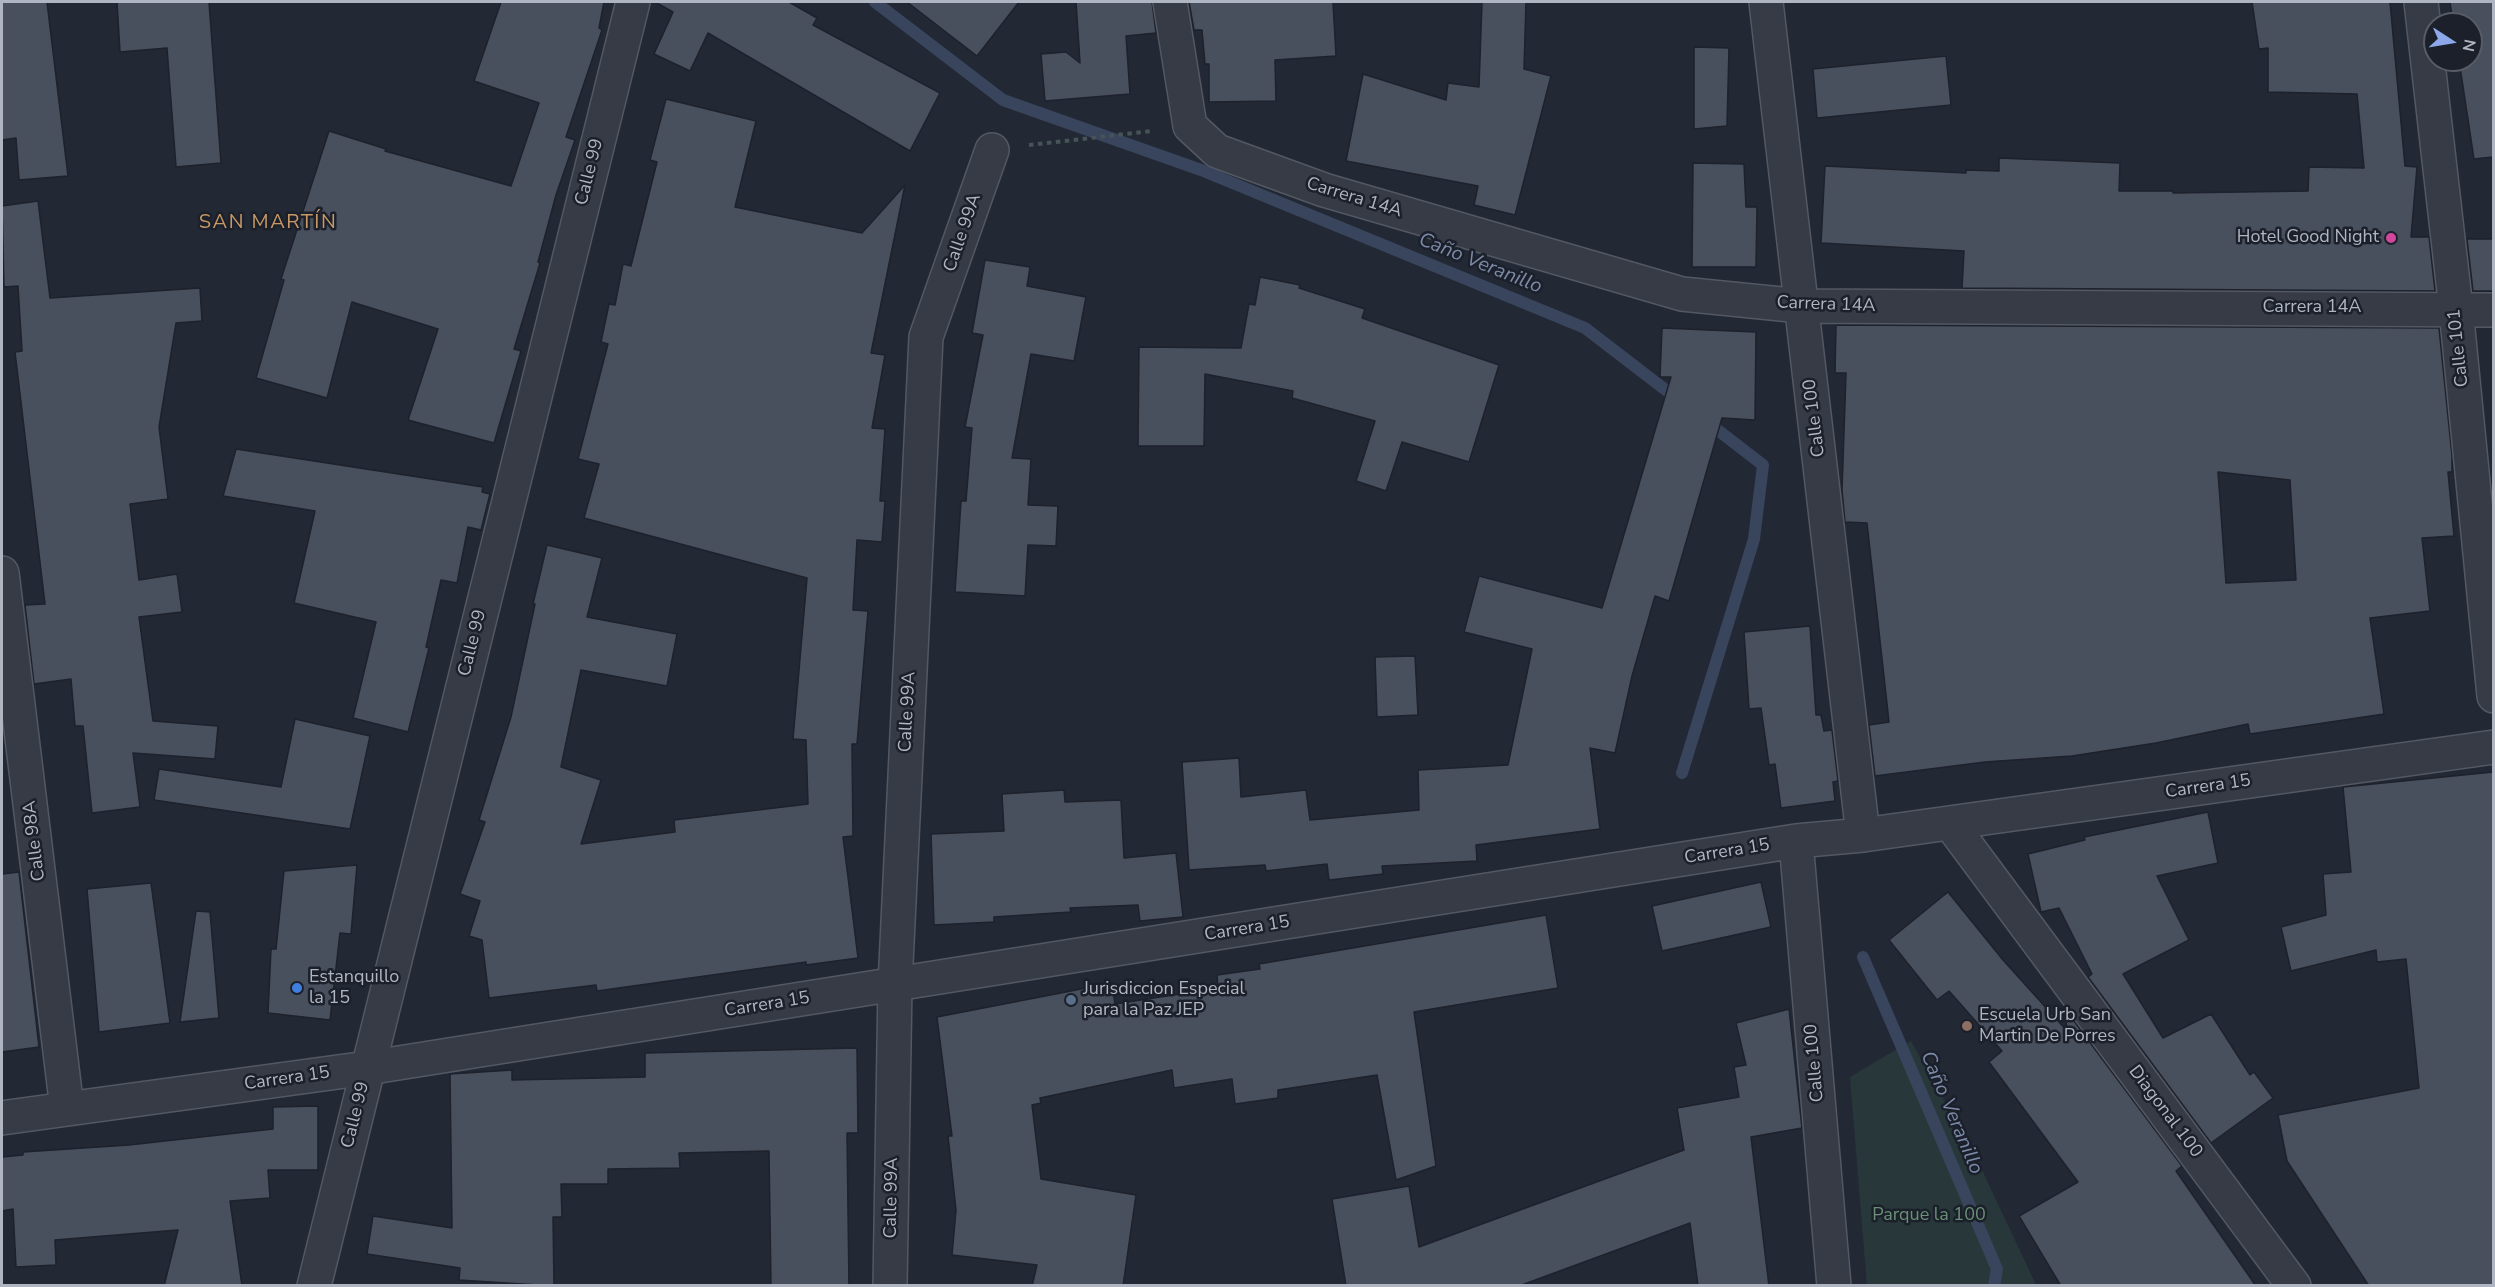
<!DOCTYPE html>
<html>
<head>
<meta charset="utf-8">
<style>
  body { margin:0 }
  #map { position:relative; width:2495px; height:1287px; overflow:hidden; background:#222935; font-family:"Nunito Sans",sans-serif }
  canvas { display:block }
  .frame { position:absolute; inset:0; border:3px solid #b0b5c2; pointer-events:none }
  .north { position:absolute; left:2423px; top:12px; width:60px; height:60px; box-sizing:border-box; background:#1b202a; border:2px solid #575c67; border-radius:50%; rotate:102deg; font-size:16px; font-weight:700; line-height:24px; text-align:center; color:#b0b5c2 }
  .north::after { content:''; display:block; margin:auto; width:21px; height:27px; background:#8ca8eb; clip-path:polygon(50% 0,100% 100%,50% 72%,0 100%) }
</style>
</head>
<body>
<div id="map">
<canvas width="2495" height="1287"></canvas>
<div class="frame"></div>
<div class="north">N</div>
</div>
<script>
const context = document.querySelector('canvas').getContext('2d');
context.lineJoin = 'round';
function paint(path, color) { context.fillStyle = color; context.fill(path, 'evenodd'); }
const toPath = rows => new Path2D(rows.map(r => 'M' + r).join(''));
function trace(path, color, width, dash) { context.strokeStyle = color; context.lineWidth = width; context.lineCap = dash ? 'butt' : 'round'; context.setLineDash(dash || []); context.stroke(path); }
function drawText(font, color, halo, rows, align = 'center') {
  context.font = font + ' "Nunito Sans",sans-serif'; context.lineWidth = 5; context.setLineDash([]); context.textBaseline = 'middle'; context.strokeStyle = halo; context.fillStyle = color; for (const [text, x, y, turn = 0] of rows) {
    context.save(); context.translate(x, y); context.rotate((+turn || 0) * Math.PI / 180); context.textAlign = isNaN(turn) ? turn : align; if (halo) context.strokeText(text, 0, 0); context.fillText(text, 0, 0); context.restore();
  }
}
paint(toPath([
  [1911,1041,1981,1168,2036,1285,1867,1285,1850,1077]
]), '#28383a');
trace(toPath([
  [875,2,1003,100,1201,170,1585,328,1680,401],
  [1682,773,1754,539,1763,465,1706,421],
  [1863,957,1997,1269,1994,1286]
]), '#39455d', 12);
const building = toPath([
  [2,2,47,2,68,176,19,180,16,138,2,140,2,2],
  [117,2,209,2,221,163,176,167,167,48,120,52,117,2],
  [501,2,604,2,599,28,602,30,566,137,575,140,556,195,538,262,540,263,514,349,521,351,494,443,408,420,438,329,352,302,327,398,256,378,284,280,281,279,329,131,386,149,385,151,511,186,539,103,474,81,501,2],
  [655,2,789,2,817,18,813,25,940,93,910,151,708,33,690,71,654,54,673,12,655,2],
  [907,2,1019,2,977,56,907,2],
  [1076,2,1152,2,1156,33,1126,36,1130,94,1045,101,1041,54,1066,52,1080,63,1076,2],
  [1189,2,1333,2,1336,56,1275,60,1276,101,1209,102,1209,64,1205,64,1202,30,1194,30,1189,2],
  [1482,2,1526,2,1524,69,1551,76,1515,215,1474,205,1478,186,1346,161,1363,74,1446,100,1448,83,1479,87,1482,2],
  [2252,2,2390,2,2405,166,2417,167,2411,237,2429,237,2435,291,1962,288,1964,251,1821,243,1825,166,1966,173,1966,170,1999,171,1999,158,2120,163,2119,191,2173,191,2173,193,2308,191,2309,167,2364,168,2357,94,2268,92,2268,48,2259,49,2252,2],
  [2450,2,2493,2,2493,157,2474,159,2459,60,2471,60,2471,24,2453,24,2450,2],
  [1694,47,1729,48,1727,126,1694,129,1694,47],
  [1946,56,1951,105,1817,118,1813,69,1946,56],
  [666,99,756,121,735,207,862,233,905,185,871,353,885,355,872,428,885,429,880,501,885,501,882,542,857,540,853,610,868,611,857,744,852,744,853,836,843,837,858,958,806,965,806,962,597,991,596,985,489,998,482,940,469,936,480,901,460,894,485,822,479,820,511,717,535,604,533,604,547,545,602,558,587,617,677,634,667,686,581,670,561,767,601,780,581,844,675,832,674,820,808,804,806,740,793,739,807,578,584,518,599,464,578,459,608,344,601,342,609,304,615,305,623,264,631,266,657,162,650,160,666,99],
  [1693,163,1744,164,1746,207,1757,207,1756,267,1692,267,1693,163],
  [38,201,50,298,200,288,202,321,176,323,159,427,168,499,130,504,139,580,177,574,182,612,139,617,153,721,218,726,215,759,133,753,140,807,92,813,83,726,75,726,71,679,34,684,25,605,45,604,15,352,22,351,18,286,4,287,2,206,38,201],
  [2467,239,2493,239,2493,291,2473,291,2467,239],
  [985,260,1030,267,1027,286,1086,297,1074,361,1031,354,1012,458,1031,459,1028,505,1058,506,1056,546,1028,545,1025,596,955,592,961,501,966,501,972,428,965,427,983,335,972,333,985,260],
  [1260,277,1300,285,1299,288,1365,309,1362,318,1499,365,1469,462,1402,442,1386,491,1356,481,1375,421,1292,398,1293,391,1205,374,1204,446,1138,446,1139,347,1241,348,1249,304,1255,305,1260,277],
  [1836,325,2439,328,2452,456,2452,472,2448,472,2454,536,2422,538,2430,611,2370,618,2384,714,2250,734,2248,724,2156,743,2072,756,1985,762,1875,776,1869,725,1889,722,1867,523,1845,522,1842,490,1846,373,1835,373,1836,325],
  [2218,472,2290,480,2296,580,2226,583,2218,472],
  [1662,328,1756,332,1755,420,1722,418,1669,601,1655,596,1632,676,1615,753,1590,748,1600,829,1476,845,1477,861,1382,866,1383,874,1329,880,1327,864,1266,871,1265,865,1189,870,1182,762,1239,758,1241,797,1306,790,1310,820,1419,810,1418,770,1508,765,1532,649,1464,632,1479,576,1602,608,1671,377,1660,377,1662,328],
  [236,449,483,487,482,492,490,494,481,530,468,527,457,583,441,580,426,647,429,648,408,732,353,718,376,622,294,603,315,511,223,496,236,449],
  [1810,626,1816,715,1821,715,1824,731,1832,730,1838,781,1833,782,1835,801,1781,808,1775,764,1769,765,1761,708,1749,709,1744,632,1810,626],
  [1415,656,1418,715,1377,717,1375,657,1415,656],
  [295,719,370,736,350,829,154,800,159,769,281,787,295,719],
  [2493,772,2493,1286,2369,1286,2287,1161,2278,1115,2419,1088,2406,959,2377,962,2376,950,2291,971,2281,927,2326,915,2323,874,2351,872,2343,787,2493,772],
  [1064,790,1065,802,1121,800,1124,858,1176,853,1183,917,1140,921,1138,905,1070,908,1071,912,994,917,994,922,934,925,931,834,1004,831,1002,794,1064,790],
  [2208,812,2218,863,2157,876,2189,940,2123,974,2163,1038,2211,1014,2250,1075,2254,1072,2273,1098,2211,1143,2088,977,2092,974,2059,908,2041,912,2028,854,2085,840,2084,837,2208,812],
  [357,865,351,934,340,933,330,1020,268,1013,271,949,276,949,284,871,357,865],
  [19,872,39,1047,2,1052,2,874,19,872],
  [1761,882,1771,927,1662,951,1652,906,1761,882],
  [151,883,170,1023,99,1032,87,889,151,883],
  [1948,892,2003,960,2068,1032,2062,1005,2182,1166,2176,1171,2256,1286,2061,1286,2019,1216,2078,1182,1989,1062,2002,1051,1949,991,1937,1000,1889,940,1948,892],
  [196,911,210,912,219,1018,180,1022,196,911],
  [1546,915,1558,988,1414,1012,1436,1166,1396,1180,1377,1075,1278,1090,1278,1098,1235,1104,1232,1079,1174,1088,1172,1070,1040,1098,1041,1103,1032,1105,1041,1179,1136,1195,1123,1286,1032,1286,1037,1265,952,1255,956,1210,948,1136,952,1136,937,1017,1112,983,1115,1004,1218,988,1217,975,1260,969,1259,964,1546,915],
  [1789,1009,1802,1128,1751,1137,1769,1286,1698,1286,1690,1223,1519,1286,1346,1286,1332,1199,1409,1186,1419,1247,1684,1150,1677,1108,1739,1097,1734,1067,1746,1065,1736,1023,1789,1009],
  [857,1048,858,1133,847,1133,849,1286,771,1286,769,1151,679,1153,680,1168,608,1169,608,1184,561,1184,562,1217,553,1217,554,1286,459,1280,460,1268,367,1254,373,1216,452,1228,450,1074,512,1070,512,1080,645,1077,645,1053,857,1048],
  [318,1106,318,1170,268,1170,270,1198,230,1201,242,1286,164,1286,178,1230,55,1240,56,1265,16,1267,13,1209,2,1211,2,1157,23,1155,23,1152,129,1145,273,1129,273,1107,318,1106]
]);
paint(building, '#484f5d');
trace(building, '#1d222c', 1.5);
const minor = toPath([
  [1170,2,1190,126,1217,151,1324,190,1682,294,1801,306,2494,310],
  [1766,2,1863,835],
  [2421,2,2456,309,2494,696],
  [2,573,67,1109],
  [1950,823,2294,1286],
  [1796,841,1834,1286],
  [2,1118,367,1068,1796,841,1863,835,2494,747],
  [314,1286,633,2],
  [890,1286,895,985,926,337,992,150]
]);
trace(minor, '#535863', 36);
trace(toPath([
  [1029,145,1152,131]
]), '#465357', 4, [4.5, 4.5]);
trace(minor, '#363b46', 33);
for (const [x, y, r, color] of [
  [2391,238,6,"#d1479c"],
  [297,988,6,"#3f7fe0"],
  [1071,1000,6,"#5c6f8a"],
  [1967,1026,6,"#8d6e63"]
]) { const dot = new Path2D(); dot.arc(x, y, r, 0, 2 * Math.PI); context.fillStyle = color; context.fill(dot); trace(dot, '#1b202a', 2); }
drawText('18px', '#b0b5c2', '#1b202a', [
  ["Calle 99",590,172,-76],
  ["Carrera 14A",1354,198,17],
  ["Calle 99A",963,233,-71],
  ["Carrera 14A",1826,305,2],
  ["Carrera 14A",2312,308],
  ["Calle 101",2459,348,-96],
  ["Calle 100",1815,418,-97],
  ["Calle 99",473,643,-76],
  ["Calle 99A",908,712,-87],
  ["Carrera 15",2208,787,-8],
  ["Calle 98A",35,841,-97],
  ["Carrera 15",1727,852,-9],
  ["Carrera 15",1247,929,-9],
  ["Carrera 15",767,1005,-9],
  ["Calle 100",1815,1063,-95],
  ["Carrera 15",287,1079,-8],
  ["Diagonal 100",2165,1112,53],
  ["Calle 99",356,1115,-76],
  ["Calle 99A",892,1198,-89]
]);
drawText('18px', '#b0b5c2', '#1b202a', [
  ["Hotel Good Night",2379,238,"right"],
  ["Estanquillo",309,978],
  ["la 15",309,999],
  ["Jurisdiccion Especial",1083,990],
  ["para la Paz JEP",1083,1011],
  ["Escuela Urb San",1979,1016],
  ["Martin De Porres",1979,1037]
], 'left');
drawText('18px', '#6a9076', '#1b202a', [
  ["Parque la 100",1929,1216]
]);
context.letterSpacing = '1.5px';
drawText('20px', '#c69967', '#1b202a', [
  ["SAN MARTÍN",268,223]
]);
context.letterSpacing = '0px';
drawText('italic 20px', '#7b8aa8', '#1b202a', [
  ["Caño Veranillo",1480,264,22],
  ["Caño Veranillo",1951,1113,67]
]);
</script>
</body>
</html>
